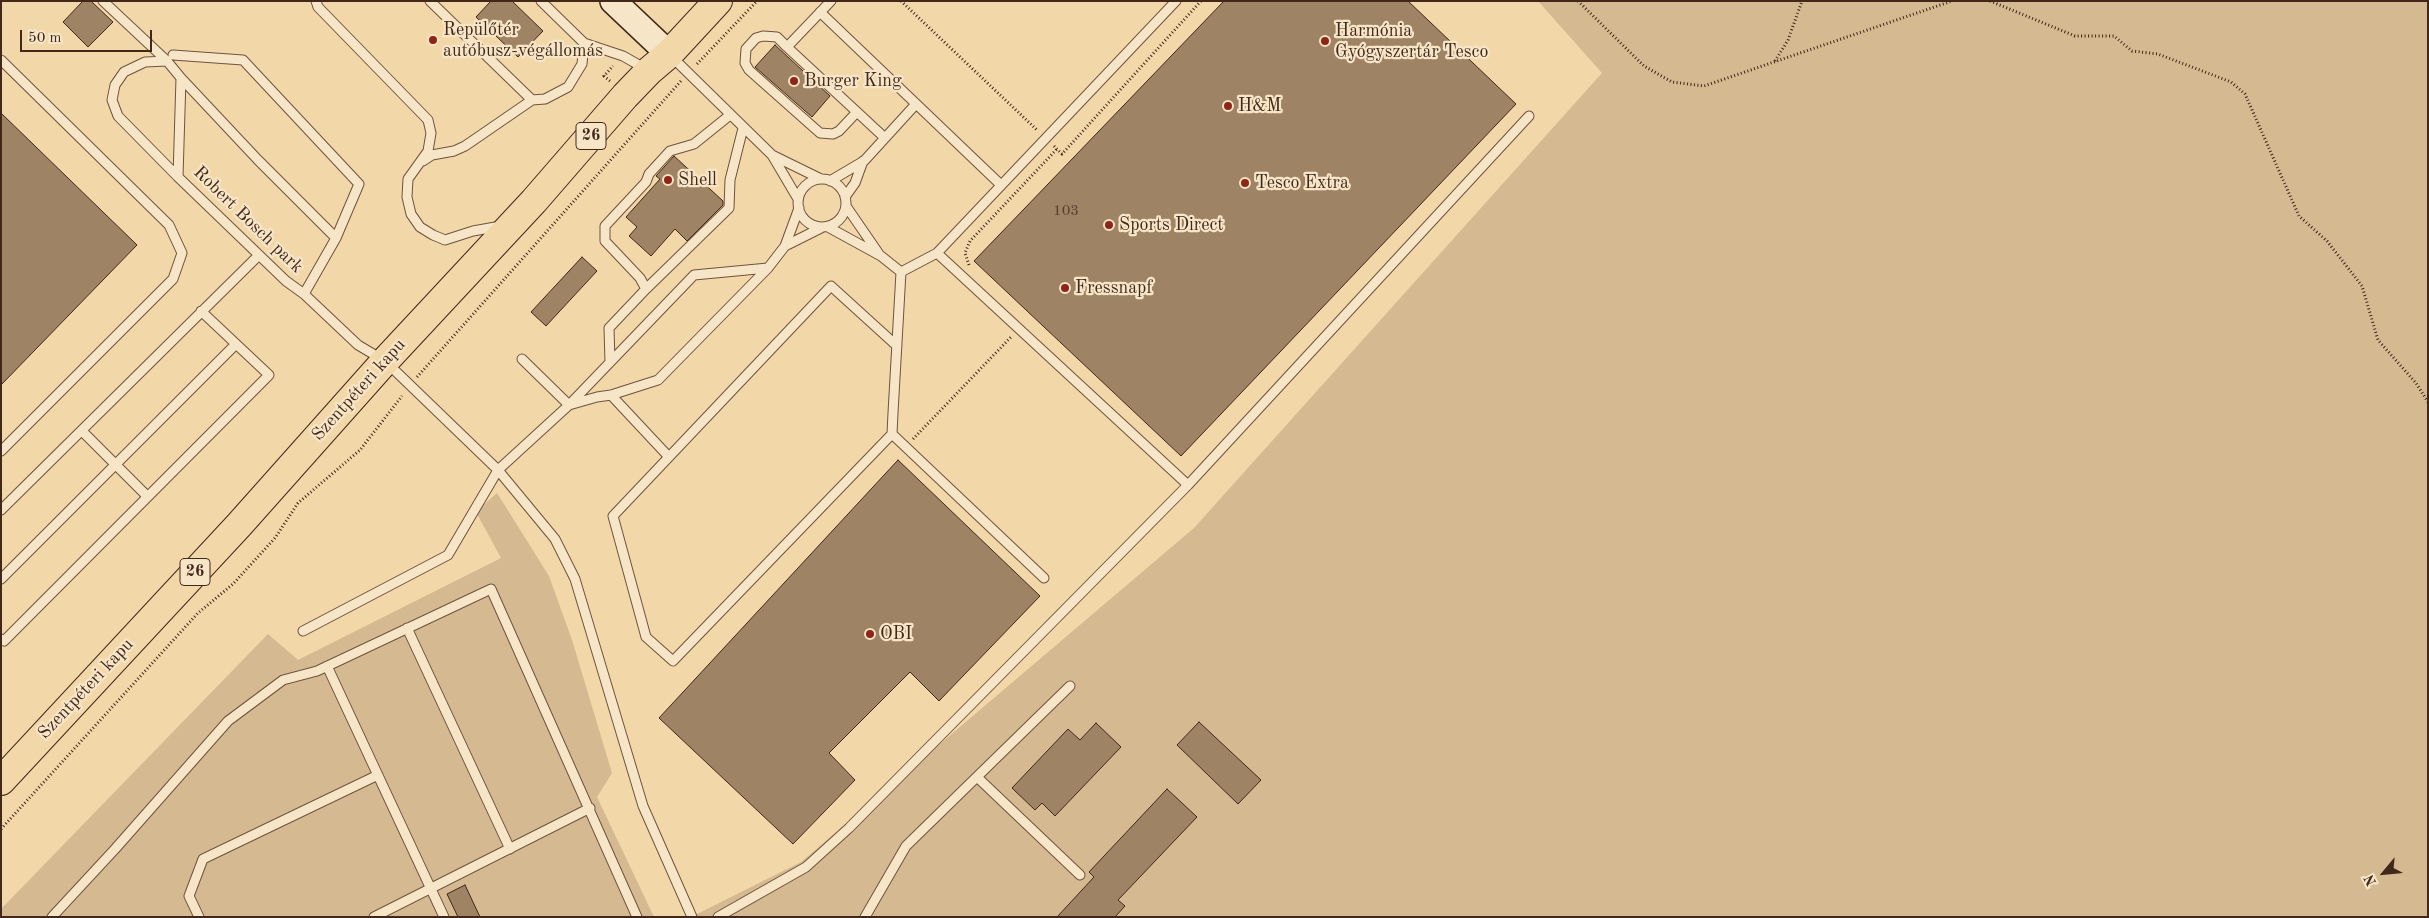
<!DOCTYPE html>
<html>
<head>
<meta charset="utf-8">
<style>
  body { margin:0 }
  #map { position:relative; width:2429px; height:918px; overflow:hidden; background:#f2d7a9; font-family:"Old Standard TT",serif }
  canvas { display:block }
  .frame { position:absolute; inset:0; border:2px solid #42271b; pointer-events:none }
  .north { position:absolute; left:2359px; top:848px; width:50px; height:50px; -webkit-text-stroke:4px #f7e5c7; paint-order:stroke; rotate:242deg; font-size:14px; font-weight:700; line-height:20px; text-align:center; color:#42271b }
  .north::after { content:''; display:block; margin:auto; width:18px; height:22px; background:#42271b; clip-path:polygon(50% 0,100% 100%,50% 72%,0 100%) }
  .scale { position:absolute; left:20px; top:30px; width:132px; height:22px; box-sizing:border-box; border:2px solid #42271b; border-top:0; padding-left:6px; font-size:15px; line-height:18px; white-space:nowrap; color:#42271b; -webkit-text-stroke:4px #f7e5c7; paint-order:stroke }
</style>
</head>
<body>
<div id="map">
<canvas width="2429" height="918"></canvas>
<div class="frame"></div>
<div class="north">N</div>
<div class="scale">50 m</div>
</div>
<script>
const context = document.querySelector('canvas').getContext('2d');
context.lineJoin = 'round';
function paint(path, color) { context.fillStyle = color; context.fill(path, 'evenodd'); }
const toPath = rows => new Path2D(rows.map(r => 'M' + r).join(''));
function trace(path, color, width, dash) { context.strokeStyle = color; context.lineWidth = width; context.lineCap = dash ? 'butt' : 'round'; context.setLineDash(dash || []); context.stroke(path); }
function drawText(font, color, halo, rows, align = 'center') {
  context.font = font + ' "Old Standard TT",serif'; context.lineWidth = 4.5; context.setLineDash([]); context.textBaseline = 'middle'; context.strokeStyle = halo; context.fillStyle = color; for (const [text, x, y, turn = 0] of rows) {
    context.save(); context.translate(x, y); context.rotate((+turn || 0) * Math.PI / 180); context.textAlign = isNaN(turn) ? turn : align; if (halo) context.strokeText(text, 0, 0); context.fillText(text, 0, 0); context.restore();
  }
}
paint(toPath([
  [1538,1,2428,1,2428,917,691,917,801,862,1194,528,1602,73],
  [497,493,549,576,572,640,612,773,597,797,654,917,1,917,1,909,268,634,298,660,501,558,476,512]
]), '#d4b991');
const building = toPath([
  [83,1,91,1,113,22,88,47,63,22,83,1],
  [491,1,512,1,543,31,518,57,476,17,491,1],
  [1224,1,1408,1,1516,104,1181,456,974,261,1224,1],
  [775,45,830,96,812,117,755,67,775,45],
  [1,113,137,245,1,385,1,113],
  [674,156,723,201,723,205,687,241,675,229,651,256,629,236,637,227,626,217,660,179,656,176,674,156],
  [582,257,597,271,546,326,531,312,582,257],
  [898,460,1040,596,939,701,910,672,829,753,855,780,793,844,659,718,898,460],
  [1199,722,1261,780,1238,804,1177,745,1199,722],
  [1096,723,1121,747,1055,816,1042,803,1035,810,1012,788,1068,729,1080,740,1096,723],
  [1167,789,1197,817,1118,900,1125,906,1115,917,1057,917,1094,877,1089,872,1167,789],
  [465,885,480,917,458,917,447,894,465,885]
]);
paint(building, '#9e8365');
trace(building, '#42271b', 1);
const lane = toPath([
  [103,1,167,61,181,78,178,177,286,281,304,294,358,345,385,361,498,470,569,405,597,397,611,395,658,380,768,268,785,246,799,208],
  [316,1,318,7,428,120,431,133,428,151,408,179,407,197,411,214,420,227,433,235,445,240,473,231,501,226],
  [430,1,532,100,545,99,568,87,582,64,584,43],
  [541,1,584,43,623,56,646,69],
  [831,1,787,47,885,138],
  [820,12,1001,185],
  [787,47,777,37,763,36,756,38,746,49,745,63,749,70,820,133,833,134,839,131,856,113],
  [173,55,243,60,359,184,336,238],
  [671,56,772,155,798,199],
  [1,60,169,225,182,253,173,279,1,451],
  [167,61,145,62,124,72,115,85,112,100,118,116,178,177],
  [181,78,258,160,336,238,304,294],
  [772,155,821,179],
  [423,161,432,155,454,151,465,146,532,100],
  '798 203a24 24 0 1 1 48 0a24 24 0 1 1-48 0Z',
  [830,181,864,161,916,104],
  [845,197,855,183,863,161],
  [846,206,879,254],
  [828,227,881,256,901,272],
  [785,246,823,227],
  [937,253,1188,485],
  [646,289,729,208,730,180,743,128],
  [897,346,831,286,613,516,646,637,673,661,892,434,893,413,901,272,937,253,1176,1],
  [522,359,569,405,694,275,768,268],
  [610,362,609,328,646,289,640,278,605,241,605,226,646,182,649,174,670,151,694,144,730,115],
  [611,395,669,457],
  [82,431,147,496],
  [892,434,1044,578],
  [1,510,259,255],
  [1,579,236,344],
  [407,628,510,849],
  [303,631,448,555,498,470,555,539,575,579,643,806,692,917],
  [1,639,4,641,269,375,201,311],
  [327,666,444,917],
  [977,777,1080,875],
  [52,917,115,849,228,721,283,680,317,671,491,589,637,917],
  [199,917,189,896,203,859,378,775],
  [374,917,590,808],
  [718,917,806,867,849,828,1188,485,1529,116],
  [865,917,906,846,1070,686]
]);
const secondary = toPath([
  [613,1,669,54]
]);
const primary = toPath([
  [1,781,239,525,385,361,534,201,625,96,649,71,669,54,718,1]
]);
trace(lane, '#6e533e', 11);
trace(secondary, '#42271b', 28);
trace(primary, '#42271b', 30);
trace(toPath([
  [901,1,1037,130],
  [1578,1,1644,66,1672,82,1704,86,1952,1],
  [1990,1,2075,36,2114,36,2132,51,2158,54,2231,82,2245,94,2299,216,2327,241,2362,286,2378,340,2416,383,2428,402],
  [1775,61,1788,40,1802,1],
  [697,64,757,1],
  [610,81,604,76,613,66],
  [1054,146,1062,154,1201,1],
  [969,265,965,253,970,241,1057,149],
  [417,377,681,81],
  [913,439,1011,337],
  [1,829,198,613,233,584,275,538,298,503,360,450,402,396]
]), '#42271b', 3, [1, 2.5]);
trace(lane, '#f7e5c7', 9);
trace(secondary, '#f7e5c7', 25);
trace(primary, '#f2d7a9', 28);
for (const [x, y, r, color] of [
  [433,40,5,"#8f2418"],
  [1325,41,5,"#8f2418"],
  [794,81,5,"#8f2418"],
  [1228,106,5,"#8f2418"],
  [668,180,5,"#8f2418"],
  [1245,183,5,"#8f2418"],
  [1109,225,5,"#8f2418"],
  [1065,288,5,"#8f2418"],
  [870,634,5,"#8f2418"]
]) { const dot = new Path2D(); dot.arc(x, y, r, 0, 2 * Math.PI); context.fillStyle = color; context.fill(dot); trace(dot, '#f7e5c7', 2); }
drawText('15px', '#593e2e', null, [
  ["103",1066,211]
]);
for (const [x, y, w] of [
  [591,136,30],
  [195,572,30]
]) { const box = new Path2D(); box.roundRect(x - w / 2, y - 13.5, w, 27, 4); context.fillStyle = '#f7e5c7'; context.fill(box); trace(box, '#42271b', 1); }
drawText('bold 16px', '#42271b', null, [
  ["26",591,136],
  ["26",195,572]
]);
drawText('18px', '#42271b', '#f7e5c7', [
  ["Repülőtér",443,30],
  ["autóbusz-végállomás",443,51],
  ["Harmónia",1335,31],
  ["Gyógyszertár Tesco",1335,52],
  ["Burger King",804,81],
  ["H&M",1238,106],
  ["Shell",678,180],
  ["Tesco Extra",1255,183],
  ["Sports Direct",1119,225],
  ["Fressnapf",1075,288],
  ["OBI",880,634]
], 'left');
drawText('18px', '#42271b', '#f7e5c7', [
  ["Robert Bosch park",248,220,44],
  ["Szentpéteri kapu",359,390,-48],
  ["Szentpéteri kapu",86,689,-47]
]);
</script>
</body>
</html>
